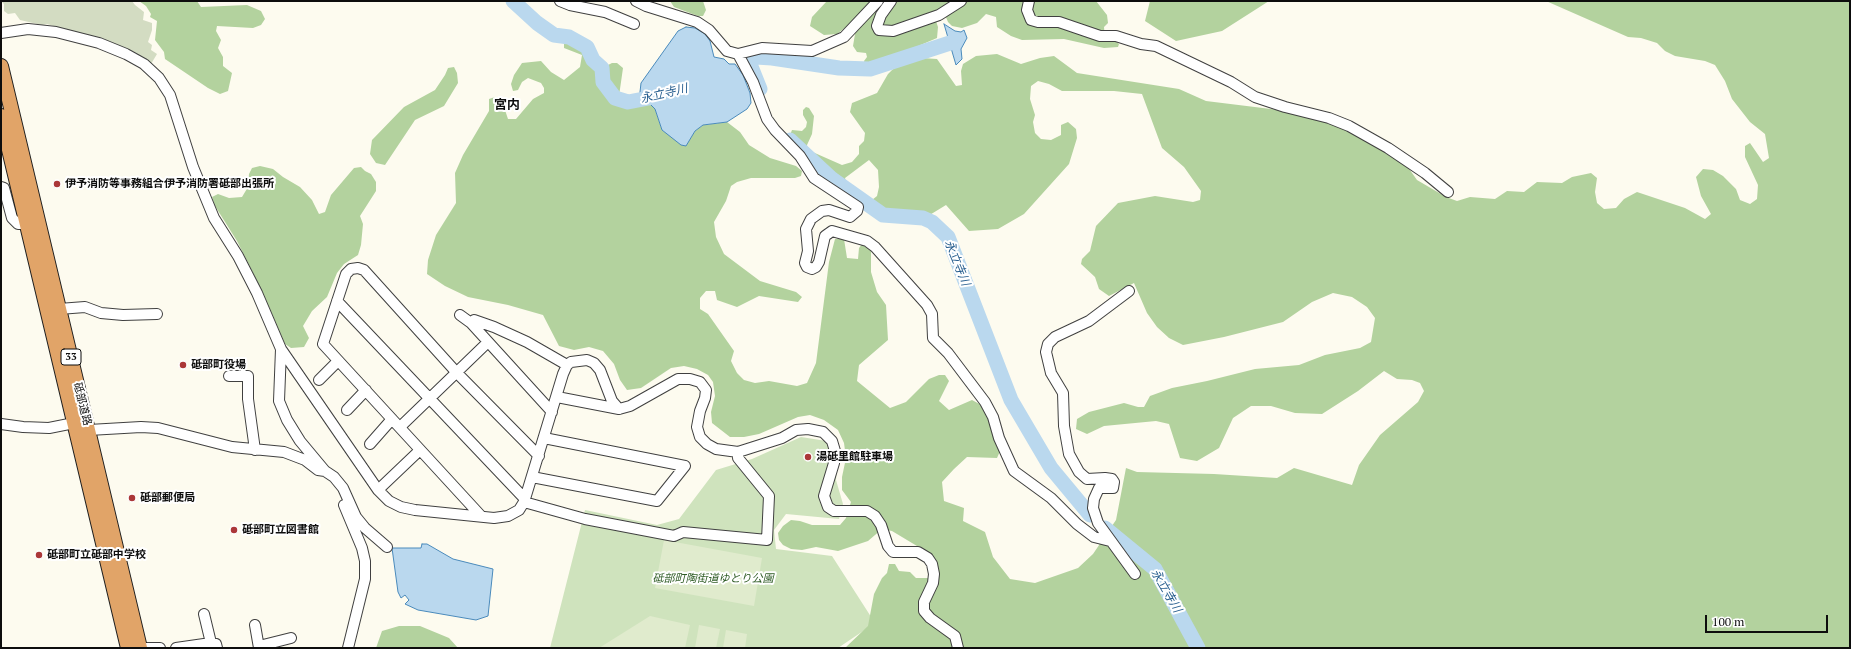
<!DOCTYPE html>
<html>
<head>
<meta charset="utf-8">
<style>
  body { margin:0 }
  #map { position:relative; width:1851px; height:649px; overflow:hidden; background:#fdfbef; font-family:"PT Serif",serif }
  canvas { display:block }
  .frame { position:absolute; inset:0; border:2px solid #0d0d0d; pointer-events:none }
  .scale { position:absolute; left:1705px; top:615px; width:123px; height:18px; box-sizing:border-box; border:2px solid #0d0d0d; border-top:0; padding-left:5px; font-size:12px; line-height:14px; white-space:nowrap; color:#0d0d0d; -webkit-text-stroke:3px #fff; paint-order:stroke }
</style>
</head>
<body>
<div id="map">
<canvas width="1851" height="649"></canvas>
<div class="frame"></div>
<div class="scale">100 m</div>
</div>
<script>
const context = document.querySelector('canvas').getContext('2d');
context.lineJoin = 'round';
function paint(path, color) { context.fillStyle = color; context.fill(path, 'evenodd'); }
const toPath = rows => new Path2D(rows.map(r => 'M' + r).join(''));
function trace(path, color, width, dash) { context.strokeStyle = color; context.lineWidth = width; context.lineCap = dash ? 'butt' : 'round'; context.setLineDash(dash || []); context.stroke(path); }
function drawText(font, color, halo, rows, align = 'center') {
  context.font = font + ' "PT Serif","Noto Sans JP",serif'; context.lineWidth = 4; context.setLineDash([]); context.textBaseline = 'middle'; context.strokeStyle = halo; context.fillStyle = color; for (const [text, x, y, turn = 0] of rows) {
    context.save(); context.translate(x, y); context.rotate((+turn || 0) * Math.PI / 180); context.textAlign = isNaN(turn) ? turn : align; if (halo) context.strokeText(text, 0, 0); context.fillText(text, 0, 0); context.restore();
  }
}
paint(toPath([
  [801,437,839,443,836,480,843,504,839,519,786,514,774,530,776,549,832,556,875,623,838,648,550,648,585,510,657,525,679,519,716,470,752,459]
]), '#cfe3bd');
paint(toPath([
  [139,1,197,1,201,7,247,5,261,11,265,19,261,25,253,28,217,26,216,31,221,40,218,48,223,57,223,66,232,73,228,91,220,94,208,88,165,59,164,52,155,40,157,21,150,17,151,14,146,6],
  [670,1,703,1,706,10,703,16,698,16,674,7],
  [827,1,860,1,881,3,884,1,1096,1,1107,15,1108,23,1104,27,1105,39,1114,40,1119,44,1118,47,1104,48,1064,39,1022,40,1011,36,997,27,996,17,986,14,977,23,962,28,952,26,948,22,943,10,933,12,938,27,937,38,874,65,865,65,864,61,867,57,866,53,857,52,853,46,855,34,846,27,837,34,824,35,810,26,812,17],
  [1150,1,1269,1,1222,31,1176,41,1145,21],
  [1546,1,1850,1,1850,648,845,648,868,626,874,594,882,578,887,573,889,564,895,564,899,571,910,572,916,578,931,578,935,564,932,555,892,531,882,529,868,541,838,551,816,547,802,550,791,549,783,545,779,540,778,533,783,526,791,520,800,521,812,525,840,525,846,518,851,502,842,490,842,477,846,458,844,443,838,430,824,420,810,415,798,417,759,434,744,437,730,437,712,423,711,412,715,396,713,382,708,375,697,369,684,366,671,368,641,388,627,390,620,380,614,364,603,351,589,347,574,350,559,346,543,315,508,305,468,297,445,286,427,274,428,260,436,235,456,203,455,173,463,155,489,111,489,99,495,97,504,107,508,119,516,119,533,99,544,93,544,88,541,83,528,78,522,82,518,90,513,91,511,84,514,75,522,63,541,61,551,72,564,80,580,67,582,55,564,48,564,42,572,42,586,48,596,68,600,69,612,63,617,63,623,68,619,96,627,105,648,102,655,109,662,130,686,145,695,131,703,125,727,122,740,132,749,145,770,158,796,166,802,171,801,176,795,178,751,178,737,182,731,186,726,201,714,222,716,237,724,254,760,281,796,292,802,297,798,302,759,296,737,307,717,300,715,291,706,291,700,298,700,309,708,314,734,351,731,361,737,373,744,380,755,383,769,381,797,386,807,383,816,363,829,262,835,239,844,239,847,258,858,259,859,248,862,244,871,249,871,272,877,292,886,305,888,340,859,365,857,381,890,408,906,402,929,379,939,375,945,375,949,381,939,401,949,410,972,400,985,407,994,440,1001,449,997,458,967,457,954,469,942,482,944,501,964,508,963,521,985,532,993,557,1010,579,1035,583,1078,568,1093,554,1116,520,1126,468,1137,472,1214,474,1277,478,1294,468,1352,485,1359,465,1380,435,1418,402,1424,391,1420,383,1412,380,1397,379,1384,371,1358,391,1322,414,1295,413,1271,406,1251,406,1233,418,1219,448,1197,461,1180,458,1169,424,1156,421,1104,426,1087,434,1076,429,1077,419,1089,412,1124,403,1138,407,1144,407,1150,396,1172,388,1207,381,1255,369,1299,365,1325,355,1360,348,1371,342,1375,318,1367,307,1352,297,1333,293,1312,302,1283,322,1224,337,1183,345,1169,338,1157,327,1147,313,1134,283,1109,296,1099,289,1095,277,1081,264,1082,259,1090,251,1096,226,1118,203,1155,196,1193,202,1200,200,1201,191,1184,167,1162,148,1142,94,1114,91,1062,91,1049,84,1038,81,1031,86,1030,99,1035,115,1033,122,1035,133,1041,139,1051,140,1061,135,1061,125,1068,122,1076,129,1077,138,1069,164,1024,214,998,229,969,231,946,205,928,216,909,218,875,212,870,206,872,200,877,196,879,187,878,170,869,160,845,178,847,185,853,188,858,193,857,197,853,198,839,190,791,140,790,135,792,130,802,131,806,127,807,122,803,115,803,110,806,107,809,108,814,116,812,134,807,145,808,150,842,165,852,162,859,154,859,146,864,141,865,133,850,112,852,103,877,93,888,74,898,64,922,58,937,59,956,86,962,85,961,71,963,64,976,56,997,54,1021,64,1040,58,1054,56,1077,73,1179,89,1206,101,1344,118,1393,146,1417,180,1446,197,1457,201,1470,197,1495,199,1507,191,1524,192,1537,182,1562,183,1572,177,1591,173,1597,178,1595,192,1597,203,1604,209,1616,208,1624,199,1637,192,1685,208,1705,219,1711,214,1701,196,1696,177,1703,169,1713,170,1723,176,1736,189,1740,200,1750,204,1757,199,1758,185,1745,157,1745,146,1750,143,1763,162,1769,158,1765,134,1750,122,1732,99,1725,81,1715,65,1705,61,1675,56,1665,51,1657,43,1641,38,1628,37],
  [454,67,457,73,458,83,444,106,415,120,385,165,376,163,370,154,372,140,404,107,435,90,445,75,448,68],
  [260,166,273,169,283,177,300,187,312,200,319,214,325,212,331,195,354,168,361,167,365,171,371,174,376,182,376,191,360,216,363,224,361,245,358,255,344,264,337,273,327,297,312,311,303,326,309,338,304,347,291,348,285,344,263,293,237,241,215,206,212,197,218,194,229,198,242,197,248,187,249,174,252,168],
  [399,626,420,626,449,638,458,648,376,648,382,631]
]), '#b3d29e');
paint(toPath([
  [1,1,132,1,135,5,144,12,143,20,152,23,152,30,148,42,152,45,151,50,157,54,151,64,124,47,47,24,42,25,20,20,15,13,8,14,4,11,4,4]
]), '#d3dcc2');
paint(toPath([
  [664,540,762,558,754,606,655,588],
  [650,616,690,625,685,648,599,648],
  [699,625,720,629,716,648,695,648],
  [726,630,747,634,745,648,723,648]
]), '#e0ebcd');
const water = toPath([
  [944,24,955,31,961,32,964,30,967,38,961,49,962,59,956,65,944,24],
  [686,27,695,28,705,34,710,41,714,57,724,59,729,64,735,64,743,75,750,93,751,103,747,109,727,122,703,125,695,131,686,146,681,145,662,130,655,109,649,103,640,102,639,101,641,83,678,31,686,27],
  [422,544,427,544,453,559,493,569,488,616,476,620,418,610,405,604,409,600,405,595,401,598,398,592,392,548,421,548,422,544]
]);
paint(water, '#bad8ee');
trace(water, '#4a8abb', 1);
trace(toPath([
  [513,1,537,23,554,35,569,37,587,47,593,60,602,68,603,82,615,98,628,102,659,96],
  [748,59,760,89],
  [748,59,756,57,772,58,839,68,870,69,950,43],
  [790,140,832,179,883,215,923,218,932,222,948,237,1011,400,1051,468,1090,515],
  [1105,528,1155,569,1198,648]
]), '#bad8ee', 15);
const minor = toPath([
  [560,1,570,5,605,12,634,24],
  [636,1,646,6,697,22,709,30,727,51,738,54,762,48,812,51,844,37,878,1],
  [891,1,881,15,877,26,879,30,893,31,939,15,961,1],
  [1029,1,1027,10,1031,20,1038,22,1059,22,1100,36,1116,36,1141,44,1156,46,1231,82,1255,97,1285,107,1329,118,1349,126,1388,148,1425,173,1448,192],
  [1,33,28,29,56,32,99,43,126,54,144,64,159,78,170,95,193,167,214,218,238,256,257,293,281,349,378,490,389,501,401,507,415,510,494,518,508,516,519,510,524,502,563,374,567,365,571,362,587,360,594,363,600,370,612,401,619,409,630,406,678,379,690,379,700,382,706,390,705,398,700,411,697,427,700,437,707,444,716,449,738,452,782,438,796,430,808,429,823,432,832,441,835,451,834,463,824,496,828,507,834,511,867,511,875,516,881,525,888,546,893,552,918,552,928,558,932,564,934,574,933,583,924,602,924,611,930,618,955,636,958,648],
  [738,54,753,82,767,119,775,130,800,156,814,178,858,207,857,211,850,217,829,210,822,211,811,219,806,229,808,251,805,263,807,267,812,269,816,267,819,262,825,236,832,231,867,241,875,247,927,305,932,314,933,338,948,353,985,402,993,417,999,438,1014,471,1051,498,1077,524,1094,537,1110,541],
  [1,187,4,188,12,218,18,224,33,224],
  [1129,291,1089,321,1055,337,1048,344,1046,352,1051,373,1063,393,1064,426,1069,454,1079,472,1087,479,1105,478,1112,479,1114,482,1113,488,1099,488,1094,499,1093,508,1098,523,1135,574],
  [337,301,525,499],
  [59,309,85,307,101,313,123,315,157,314],
  [460,315,471,323,552,412],
  [471,323,474,320,494,327,527,342,567,365],
  [281,349,279,401,287,420,300,441,325,471,334,477,343,488,356,517,365,528,387,547],
  [229,376,248,376,248,399,255,450],
  [319,380,338,361],
  [557,397,619,409],
  [347,410,366,390],
  [1,424,23,427,49,428,74,423,89,430,141,427,158,428,232,447,284,452,305,460,318,470,325,471],
  [400,427,488,342],
  [370,444,392,419],
  [532,477,657,501,685,466,544,438],
  [378,490,420,450],
  [524,502,585,519,674,536,683,532,767,540,769,496,738,458,738,452],
  [344,505,362,548,365,561,365,579,348,648],
  [481,516,323,344,346,274,351,269,358,268,364,270,457,373,539,456],
  [204,614,211,643],
  [255,625,259,648],
  [259,646,291,638],
  [146,648,160,648],
  [176,648,211,643,216,644,217,648]
]);
const highway = toPath([
  [1,66,140,648],
  [1,116,128,648]
]);
trace(minor, '#404040', 12);
trace(highway, '#1e1e1e', 16);
trace(minor, '#fff', 10);
trace(highway, '#e1a468', 14);
for (const [x, y, r, color] of [
  [57,184,4,"#ab3738"],
  [183,365,4,"#ab3738"],
  [808,457,4,"#ab3738"],
  [132,498,4,"#ab3738"],
  [234,530,4,"#ab3738"],
  [39,555,4,"#ab3738"]
]) { const dot = new Path2D(); dot.arc(x, y, r, 0, 2 * Math.PI); context.fillStyle = color; context.fill(dot); trace(dot, '#fff', 1.5); }
for (const [x, y, w] of [
  [71,357,20]
]) { const box = new Path2D(); box.roundRect(x - w / 2, y - 8, w, 16, 3); context.fillStyle = '#fff'; context.fill(box); trace(box, '#0d0d0d', 1); }
drawText('bold 10px', '#0d0d0d', null, [
  ["33",71,357]
]);
drawText('bold 11px', '#0d0d0d', '#fff', [
  ["伊予消防等事務組合伊予消防署砥部出張所",65,184],
  ["砥部町役場",191,365],
  ["湯砥里館駐車場",816,457],
  ["砥部郵便局",140,498],
  ["砥部町立図書館",242,530],
  ["砥部町立砥部中学校",47,555]
], 'left');
drawText('11px', '#0d0d0d', '#fff', [
  ["砥部道路",82,404,76]
]);
drawText('italic 11px', '#2f5c26', '#fff', [
  ["砥部町陶街道ゆとり公園",713,579]
]);
drawText('italic 12px', '#265d8e', '#fff', [
  ["永立寺川",664,94,-13],
  ["永立寺川",957,263,68],
  ["永立寺川",1166,591,60]
]);
drawText('bold 13px', '#0d0d0d', '#fff', [
  ["宮内",507,105]
]);
</script>
</body>
</html>
